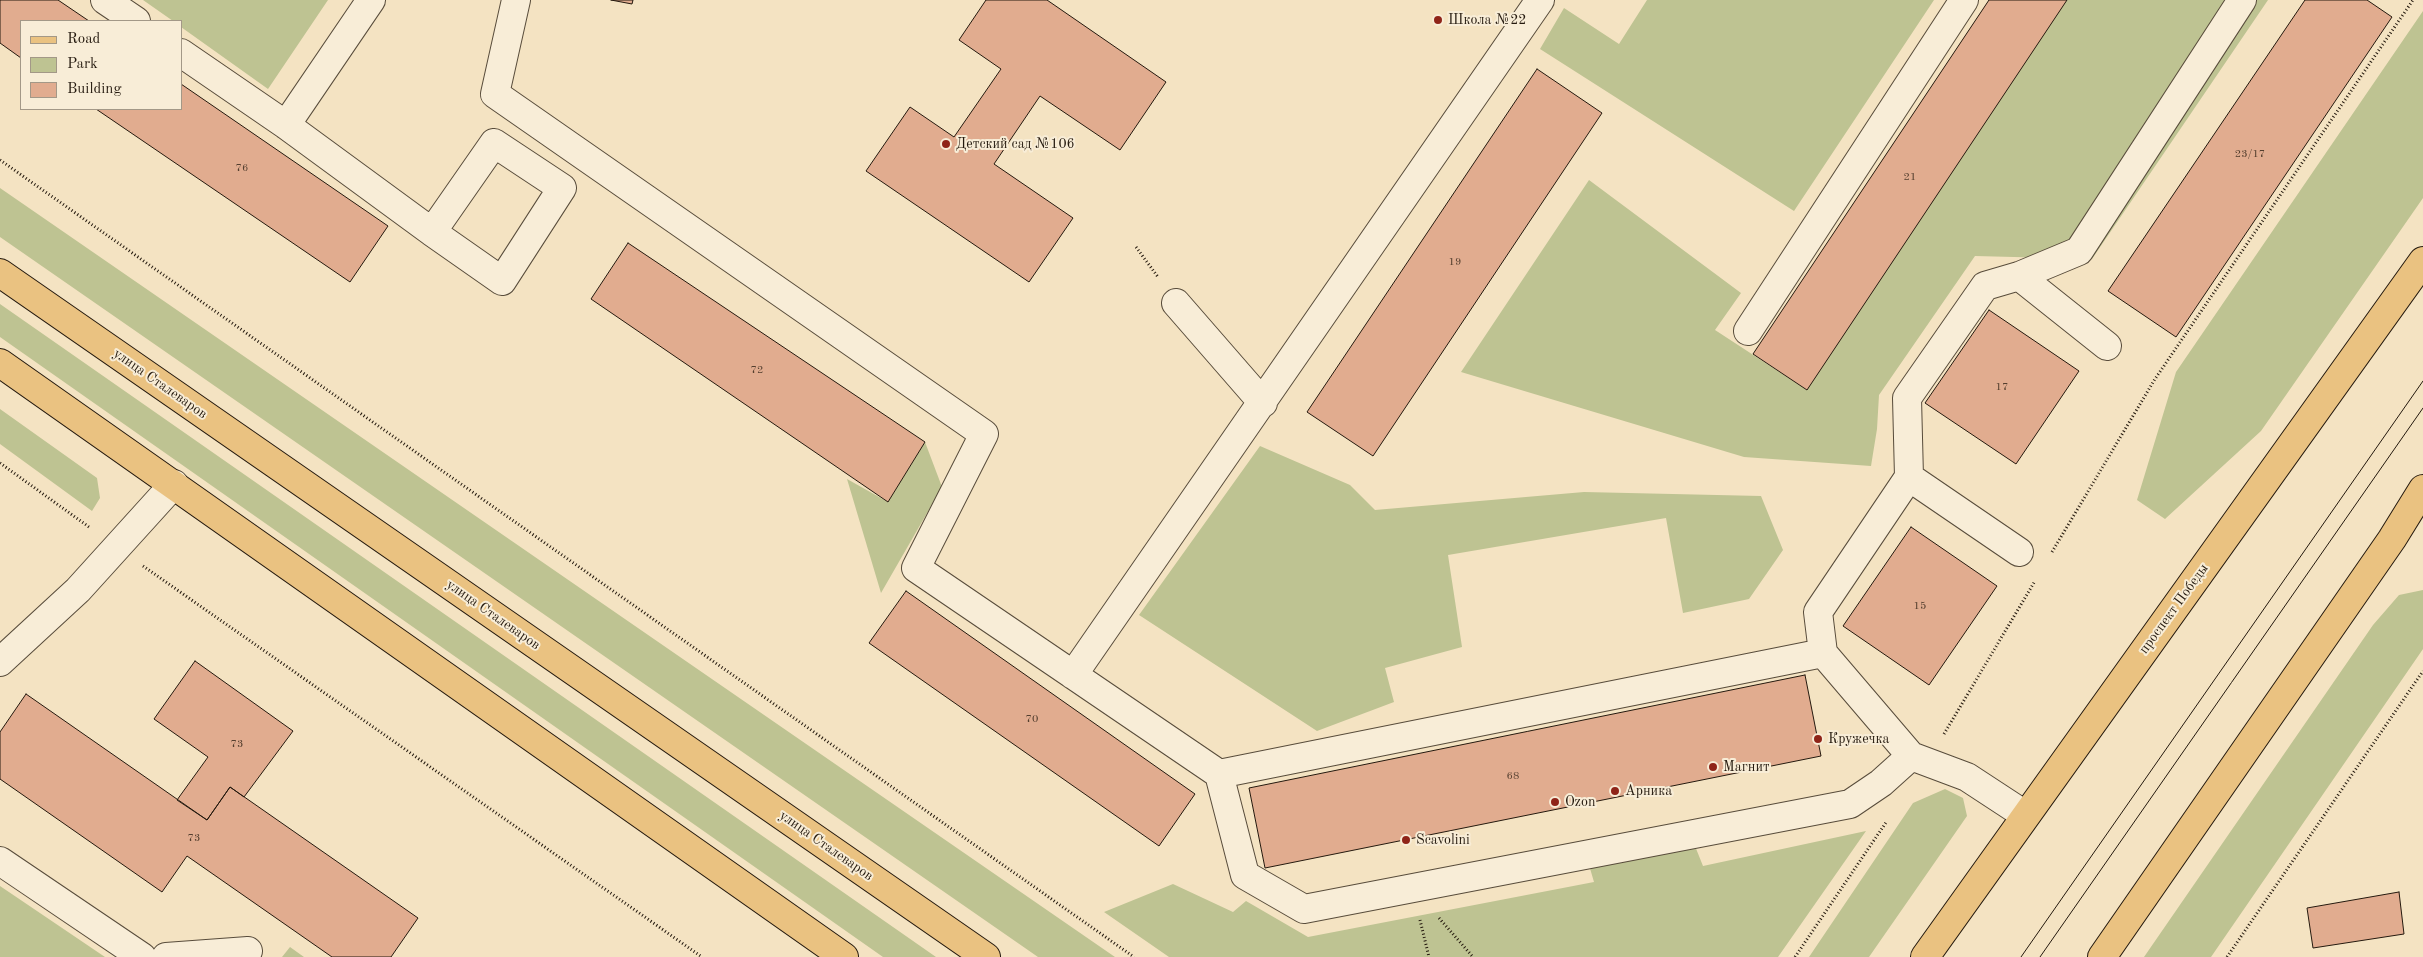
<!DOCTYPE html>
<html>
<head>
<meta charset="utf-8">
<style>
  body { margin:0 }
  #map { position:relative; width:2423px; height:957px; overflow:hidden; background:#f4e3c2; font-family:"Old Standard TT",serif }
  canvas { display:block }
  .legend { position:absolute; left:20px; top:20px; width:162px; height:90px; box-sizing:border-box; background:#f8edd7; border:1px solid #a39887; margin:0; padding:6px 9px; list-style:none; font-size:15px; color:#24190e }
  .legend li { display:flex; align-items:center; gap:10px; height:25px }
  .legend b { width:25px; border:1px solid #a39887 }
</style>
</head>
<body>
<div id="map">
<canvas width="2423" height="957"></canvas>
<ul class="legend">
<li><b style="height:6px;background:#eac281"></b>Road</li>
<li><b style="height:14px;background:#bec392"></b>Park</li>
<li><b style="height:14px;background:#e1ac8f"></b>Building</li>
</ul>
</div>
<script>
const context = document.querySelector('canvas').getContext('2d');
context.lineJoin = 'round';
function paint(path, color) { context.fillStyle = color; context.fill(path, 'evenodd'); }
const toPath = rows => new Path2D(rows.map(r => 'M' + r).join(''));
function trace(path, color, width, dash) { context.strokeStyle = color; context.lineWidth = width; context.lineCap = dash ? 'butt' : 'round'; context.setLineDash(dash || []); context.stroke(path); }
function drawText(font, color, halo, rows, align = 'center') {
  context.font = font + ' "Old Standard TT",serif'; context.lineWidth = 4; context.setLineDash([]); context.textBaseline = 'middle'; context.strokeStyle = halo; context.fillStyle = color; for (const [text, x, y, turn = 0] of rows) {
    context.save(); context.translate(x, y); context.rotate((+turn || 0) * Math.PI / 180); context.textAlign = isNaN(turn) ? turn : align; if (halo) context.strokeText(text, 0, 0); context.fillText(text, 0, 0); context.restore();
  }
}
paint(toPath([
  [143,0,328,0,268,89,181,27,181,21,173,21],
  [1647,0,1934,0,1794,211,1540,49,1564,8,1619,44],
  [2067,0,2268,0,2092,259,1975,256,1879,395,1877,429,1871,466,1744,457,1461,372,1589,180,1741,293,1715,330,1807,390],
  [2423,11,2423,198,2261,431,2165,519,2137,500,2176,372],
  [0,188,1115,957,1038,957,0,237],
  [0,304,936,957,883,957,0,337],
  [0,409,97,478,100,498,92,511,0,444],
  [925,442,942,487,881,593,847,479,888,502],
  [1260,446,1350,485,1375,510,1584,492,1761,496,1783,550,1749,599,1683,613,1666,518,1448,555,1462,647,1385,668,1394,702,1317,731,1139,615],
  [2423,590,2423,649,2211,957,2144,957,2373,625,2399,595],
  [1945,789,1963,798,1967,816,1869,957,1809,957,1913,803],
  [1866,831,1778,957,1169,957,1104,912,1173,884,1233,912,1246,901,1308,937,1594,882,1589,865,1693,841,1703,866],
  [0,886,105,957,0,957],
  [290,947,304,957,282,957]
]), '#bec392');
const building = toPath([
  [0,0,58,0,89,21,21,21,21,58,0,43,0,0],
  [611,0,633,0,632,4,611,0],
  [986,0,1047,0,1166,82,1120,150,1040,96,994,164,1073,218,1029,282,866,171,910,107,954,137,1001,69,959,40,986,0],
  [1989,0,2067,0,1807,390,1753,354,1989,0],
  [2305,0,2367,0,2392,17,2176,337,2108,291,2305,0],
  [1537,69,1602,113,1373,456,1307,412,1537,69],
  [181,84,388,226,350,282,96,109,181,109,181,84],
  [628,243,925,442,888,502,591,299,628,243],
  [1989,310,2079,371,2016,464,1925,403,1989,310],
  [1911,527,1997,586,1929,685,1843,626,1911,527],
  [906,591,1195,794,1159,846,869,643,906,591],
  [195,661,293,731,244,797,230,787,207,820,177,800,208,757,154,719,195,661],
  [1805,675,1821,756,1265,868,1249,788,1805,675],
  [26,694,207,820,230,787,418,918,391,957,332,957,187,856,162,892,0,779,0,732,26,694],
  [2399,892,2404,934,2313,948,2307,908,2399,892]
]);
paint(building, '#e1ac8f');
trace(building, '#24190e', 1);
const minor = toPath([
  [105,0,136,21],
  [516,0,495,94,984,434,916,568,1219,774,1245,875,1304,909,1850,804,1881,783,1911,756,1967,777,2025,815],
  [181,53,286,125,432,232],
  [286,125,371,0],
  [494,143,562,188,502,281,432,232,494,143],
  [2019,276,2107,346],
  [1176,303,1263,403],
  [1748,331,1964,0],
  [1909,477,2019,552],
  [1823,653,1818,612,1909,477,1907,398,1985,286,2019,276,2079,251,2242,0],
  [0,662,78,590,174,484],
  [1073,675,1540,0],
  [1219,774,1823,653,1911,756],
  [0,861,142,957],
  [166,957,248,951]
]);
const major = toPath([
  [0,273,986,957],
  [0,363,844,957],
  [1925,957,2423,261],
  [2102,957,2392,539,2423,489]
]);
trace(minor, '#584c3b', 30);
trace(major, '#24190e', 30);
trace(toPath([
  [0,160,1134,957],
  [1136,247,1158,277],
  [0,463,89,527],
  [2052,552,2155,379,2413,0],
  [143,566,702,957],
  [1944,734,2035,581],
  [1439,918,1473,957],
  [1420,920,1429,957],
  [1795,957,1887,821],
  [2227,957,2423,671]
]), '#24190e', 3, [1, 2.5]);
trace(minor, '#f8edd7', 28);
trace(major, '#eac281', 28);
trace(toPath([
  [2021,957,2423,381],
  [2040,957,2423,408]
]), '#24190e', 1);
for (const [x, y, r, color] of [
  [1438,20,5,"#8f2418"],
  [946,144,5,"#8f2418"],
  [1818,739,5,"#8f2418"],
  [1713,767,5,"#8f2418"],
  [1615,791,5,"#8f2418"],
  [1555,802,5,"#8f2418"],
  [1406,840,5,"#8f2418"]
]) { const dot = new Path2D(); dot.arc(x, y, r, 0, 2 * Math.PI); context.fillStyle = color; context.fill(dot); trace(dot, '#f8edd7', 2); }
drawText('11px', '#533e2e', null, [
  ["23/17",2250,154],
  ["76",242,168],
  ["21",1910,177],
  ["19",1455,262],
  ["72",757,370],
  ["17",2002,387],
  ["15",1920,606],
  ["70",1032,719],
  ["73",237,744],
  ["68",1513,776],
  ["73",194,838]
]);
drawText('14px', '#24190e', '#f8edd7', [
  ["Школа №22",1448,20],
  ["Детский сад №106",956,144],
  ["Кружечка",1828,739],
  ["Магнит",1723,767],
  ["Арника",1625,791],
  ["Ozon",1565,802],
  ["Scavolini",1416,840]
], 'left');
drawText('14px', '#24190e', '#f8edd7', [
  ["улица Сталеваров",160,384,35],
  ["проспект Победы",2174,609,-54],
  ["улица Сталеваров",493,615,35],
  ["улица Сталеваров",826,846,35]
]);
</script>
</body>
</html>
